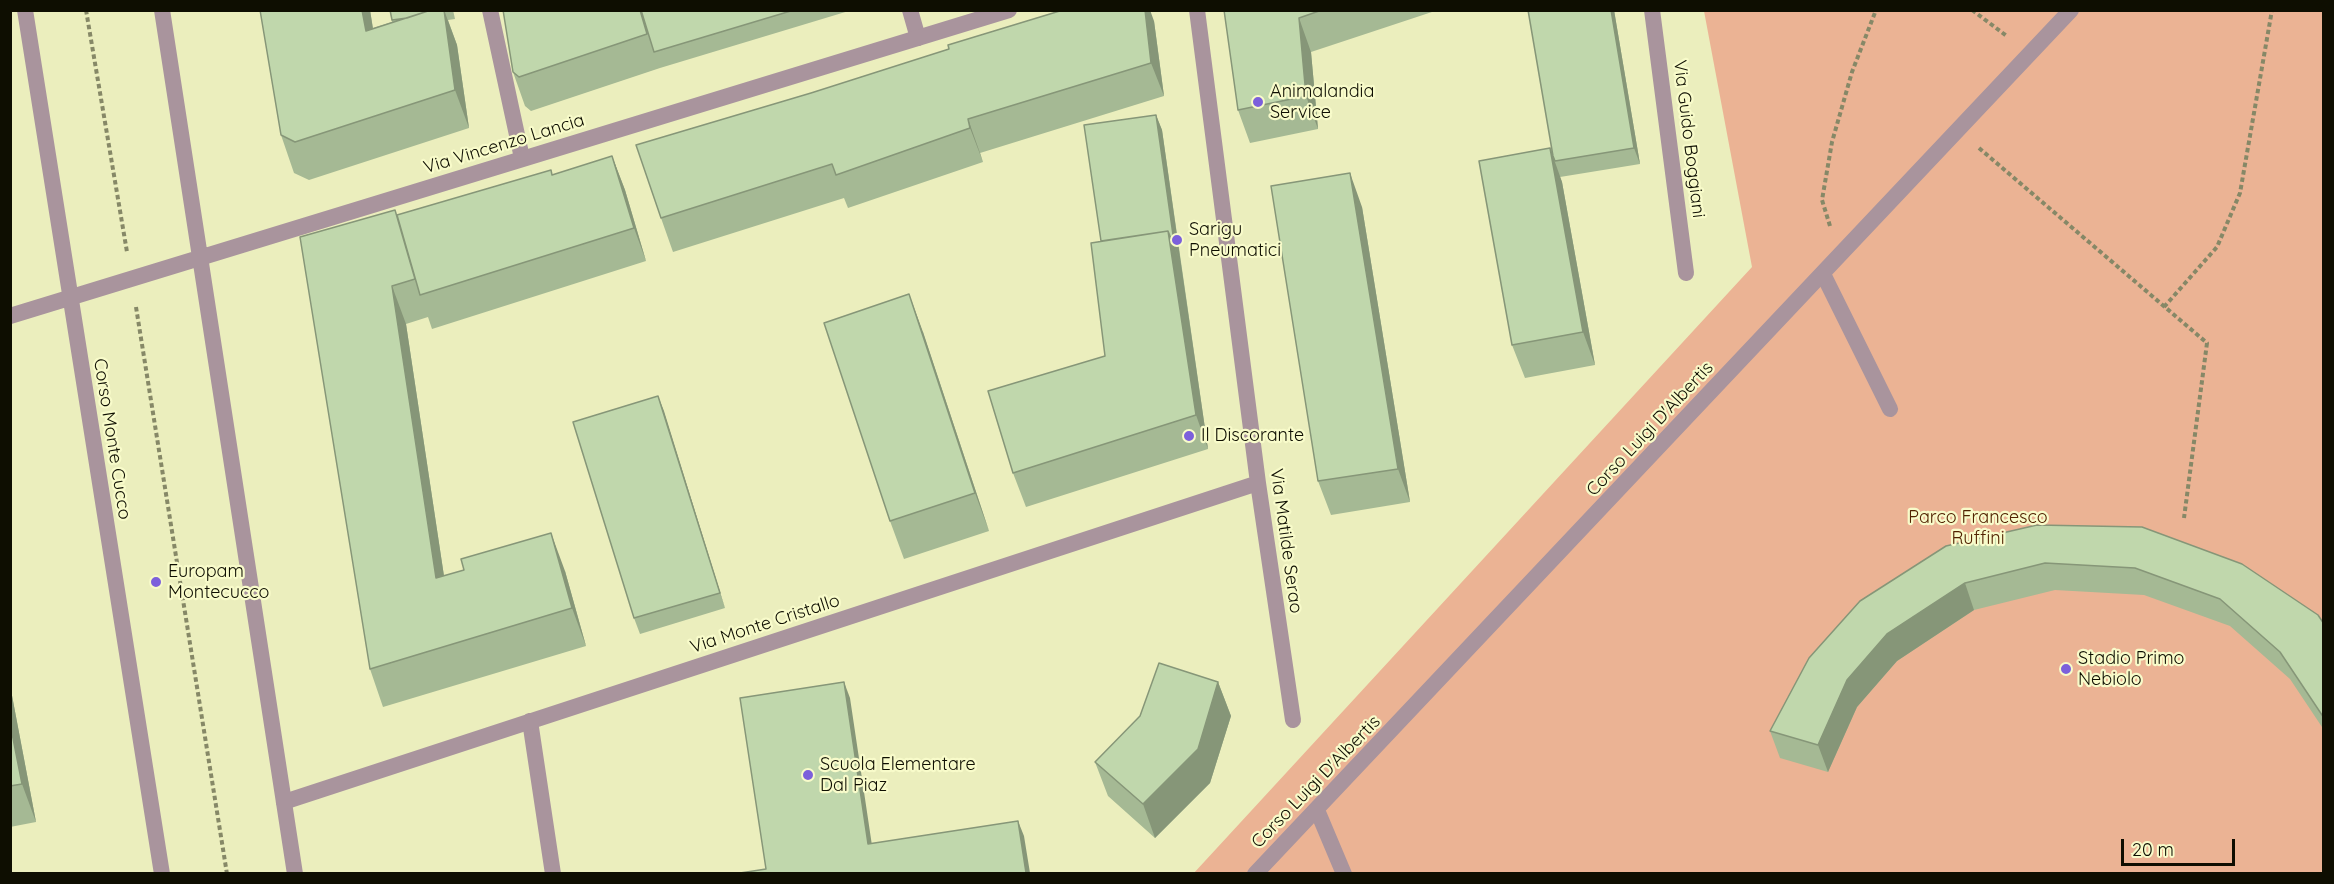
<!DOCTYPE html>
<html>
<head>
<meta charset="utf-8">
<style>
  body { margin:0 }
  #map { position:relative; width:2334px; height:884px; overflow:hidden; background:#ebeebd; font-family:Quicksand,sans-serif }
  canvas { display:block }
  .frame { position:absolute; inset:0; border:12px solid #0e0e01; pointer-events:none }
  .scale { position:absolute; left:2121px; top:839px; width:114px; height:27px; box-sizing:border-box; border:3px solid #0e0e01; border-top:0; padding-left:8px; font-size:18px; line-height:21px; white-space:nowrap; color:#0e0e01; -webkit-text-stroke:4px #f8fbca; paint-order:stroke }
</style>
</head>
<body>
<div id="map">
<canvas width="2334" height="884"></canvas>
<div class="frame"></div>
<div class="scale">20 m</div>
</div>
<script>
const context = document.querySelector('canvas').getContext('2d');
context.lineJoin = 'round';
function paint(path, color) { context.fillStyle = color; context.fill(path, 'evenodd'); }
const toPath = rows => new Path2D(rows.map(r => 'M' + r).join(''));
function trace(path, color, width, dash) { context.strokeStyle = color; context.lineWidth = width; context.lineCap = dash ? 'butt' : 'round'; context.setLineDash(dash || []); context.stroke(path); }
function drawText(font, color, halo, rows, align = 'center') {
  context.font = font + ' Quicksand,sans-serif'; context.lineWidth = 4.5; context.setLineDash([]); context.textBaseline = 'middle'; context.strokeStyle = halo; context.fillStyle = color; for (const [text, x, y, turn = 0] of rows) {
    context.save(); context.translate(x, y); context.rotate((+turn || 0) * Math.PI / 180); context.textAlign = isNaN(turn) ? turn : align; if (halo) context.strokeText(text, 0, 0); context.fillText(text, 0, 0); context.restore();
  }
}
paint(toPath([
  [1704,11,2323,11,2323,873,1193,874,1752,267]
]), '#ebb394');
trace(toPath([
  [86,10,127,252],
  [1972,10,2008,37],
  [1979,148,2207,343,2184,518],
  [1830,226,1822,200,1832,142,1852,72,1876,10],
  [136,307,227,874],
  [2164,307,2217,247,2240,193,2272,10]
]), '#868867', 4, [4.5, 3]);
trace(toPath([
  [1823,274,1890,409],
  [530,721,553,874]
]), '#a9949d', 16);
trace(toPath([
  [1317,810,1344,874],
  [1255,874,2071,10]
]), '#a9949d', 16);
trace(toPath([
  [490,10,522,158],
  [910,10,918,38],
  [1197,10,1258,483,1293,720],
  [1652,10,1686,273],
  [284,802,1258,483]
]), '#a9949d', 16);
trace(toPath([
  [25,10,162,874],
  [162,10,295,874],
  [10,316,1009,10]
]), '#a9949d', 16);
paint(toPath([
  [260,10,370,10,373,28,392,22,390,10,453,10,455,19,448,20,457,45,469,128,309,180,294,173,281,135],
  [503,10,852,10,660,68,531,111,525,106,513,72],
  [1224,10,1438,10,1311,52,1318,129,1250,143,1238,110],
  [1614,10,1640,164,1560,177,1562,182,1595,365,1525,378,1512,345,1553,156],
  [1154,21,1164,96,980,153,983,162,848,208,844,198,673,252,661,218],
  [1156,115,1162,130,1208,449,1026,507,1013,473,1105,356],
  [612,156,625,190,646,261,432,329,428,317,406,324,444,576,565,571,586,646,383,707,370,669,397,215,553,175],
  [1362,207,1410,502,1331,515,1318,481],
  [923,332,989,531,904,559,890,521],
  [658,396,725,608,640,634,634,618],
  [2037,525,2324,624,2324,730,2290,679,2230,626,2144,595,2055,590,1974,610,1897,661,1857,707,1828,772,1780,758,1770,731],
  [1218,682,1231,716,1210,783,1155,838,1108,796,1095,762],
  [10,685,36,822,10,827]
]), '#a5b994');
paint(toPath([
  [362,10,370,10,379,69,366,31],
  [444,10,457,45,469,128,455,90],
  [1145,10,1150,10,1154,21,1164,96,1151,63],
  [1611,10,1614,10,1640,164,1634,148],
  [1299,18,1311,52,1318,129,1306,96],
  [1156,115,1162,130,1181,264,1175,249],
  [968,119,980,153,983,162,970,128],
  [1550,148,1562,182,1595,365,1583,332],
  [612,156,625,190,646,261,634,228],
  [1350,173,1362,207,1410,502,1398,469],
  [1168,231,1181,264,1208,449,1196,415],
  [392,286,406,324,450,616,436,578],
  [909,294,923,332,989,531,975,493],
  [658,396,664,411,725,608,720,593],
  [551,533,565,571,586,646,572,608],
  [1965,583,1974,610,1897,661,1857,707,1828,772,1818,745,1847,680,1887,634],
  [844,682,850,698,874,859,868,844],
  [1218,682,1231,716,1210,783,1155,838,1143,804],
  [10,685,36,822,22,784,10,723],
  [1018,821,1024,836,1030,873,1026,873]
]), '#869678');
const building = toPath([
  [260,10,362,10,366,31,431,10,444,10,455,90,295,142,281,135,260,10],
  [390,10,431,10,407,18,392,20,390,10],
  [503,10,640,10,647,34,519,77,513,72,503,10],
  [641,10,794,10,654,52,641,10],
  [1063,10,1145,10,1151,63,968,119,970,128,836,175,832,164,661,218,636,145,811,93,949,49,948,45,1063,10],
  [1224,10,1322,10,1299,18,1306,96,1238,110,1224,10],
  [1528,10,1611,10,1634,148,1555,161,1553,156,1528,10],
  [1156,115,1175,249,1168,231,1101,241,1084,125,1156,115],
  [1550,148,1583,332,1512,345,1479,161,1550,148],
  [612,156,634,228,420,295,397,215,551,170,552,175,612,156],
  [1350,173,1398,469,1318,481,1271,186,1350,173],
  [395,210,415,279,392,286,436,578,464,570,461,559,551,533,572,608,370,669,300,237,395,210],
  [1168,231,1196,415,1013,473,988,391,1105,356,1091,243,1168,231],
  [909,294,975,493,890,521,824,323,909,294],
  [658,396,720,593,634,618,573,422,658,396],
  [2037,525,2142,527,2242,564,2318,615,2324,624,2324,718,2280,652,2220,599,2135,568,2045,563,1965,583,1887,634,1847,680,1818,745,1770,731,1809,658,1860,601,1946,546,2037,525],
  [1159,663,1218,682,1198,749,1143,804,1095,762,1140,716,1159,663],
  [844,682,868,844,1018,821,1026,873,740,873,766,869,740,698,844,682],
  [10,723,22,784,10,786,10,723]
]);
paint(building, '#c0d7ac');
trace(building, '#869678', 1.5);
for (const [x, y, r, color] of [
  [1258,102,6,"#7c60db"],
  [1177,240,6,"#7c60db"],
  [1189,436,6,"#7c60db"],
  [156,582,6,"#7c60db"],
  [2066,669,6,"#7c60db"],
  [808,775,6,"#7c60db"]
]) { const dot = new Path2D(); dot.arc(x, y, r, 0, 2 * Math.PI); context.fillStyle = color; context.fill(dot); trace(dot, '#f8fbca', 2); }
drawText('18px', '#0e0e01', '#f8fbca', [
  ["Animalandia",1270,92],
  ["Service",1270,113],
  ["Sarigu",1189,230],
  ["Pneumatici",1189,251],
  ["Il Discorante",1201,436],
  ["Europam",168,572],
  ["Montecucco",168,593],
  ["Stadio Primo",2078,659],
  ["Nebiolo",2078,680],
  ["Scuola Elementare",820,765],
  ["Dal Piaz",820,786]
], 'left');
drawText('18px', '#0e0e01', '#f8fbca', [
  ["Via Guido Boggiani",1689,139,83],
  ["Via Vincenzo Lancia",504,144,-17],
  ["Corso Luigi D'Albertis",1650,429,-47],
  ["Corso Monte Cucco",112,439,81],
  ["Via Matilde Serao",1286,541,82],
  ["Via Monte Cristallo",765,624,-18],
  ["Corso Luigi D'Albertis",1316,782,-46]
]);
drawText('18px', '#512100', '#f8fbca', [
  ["Parco Francesco",1978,518],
  ["Ruffini",1978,539]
]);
</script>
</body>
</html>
